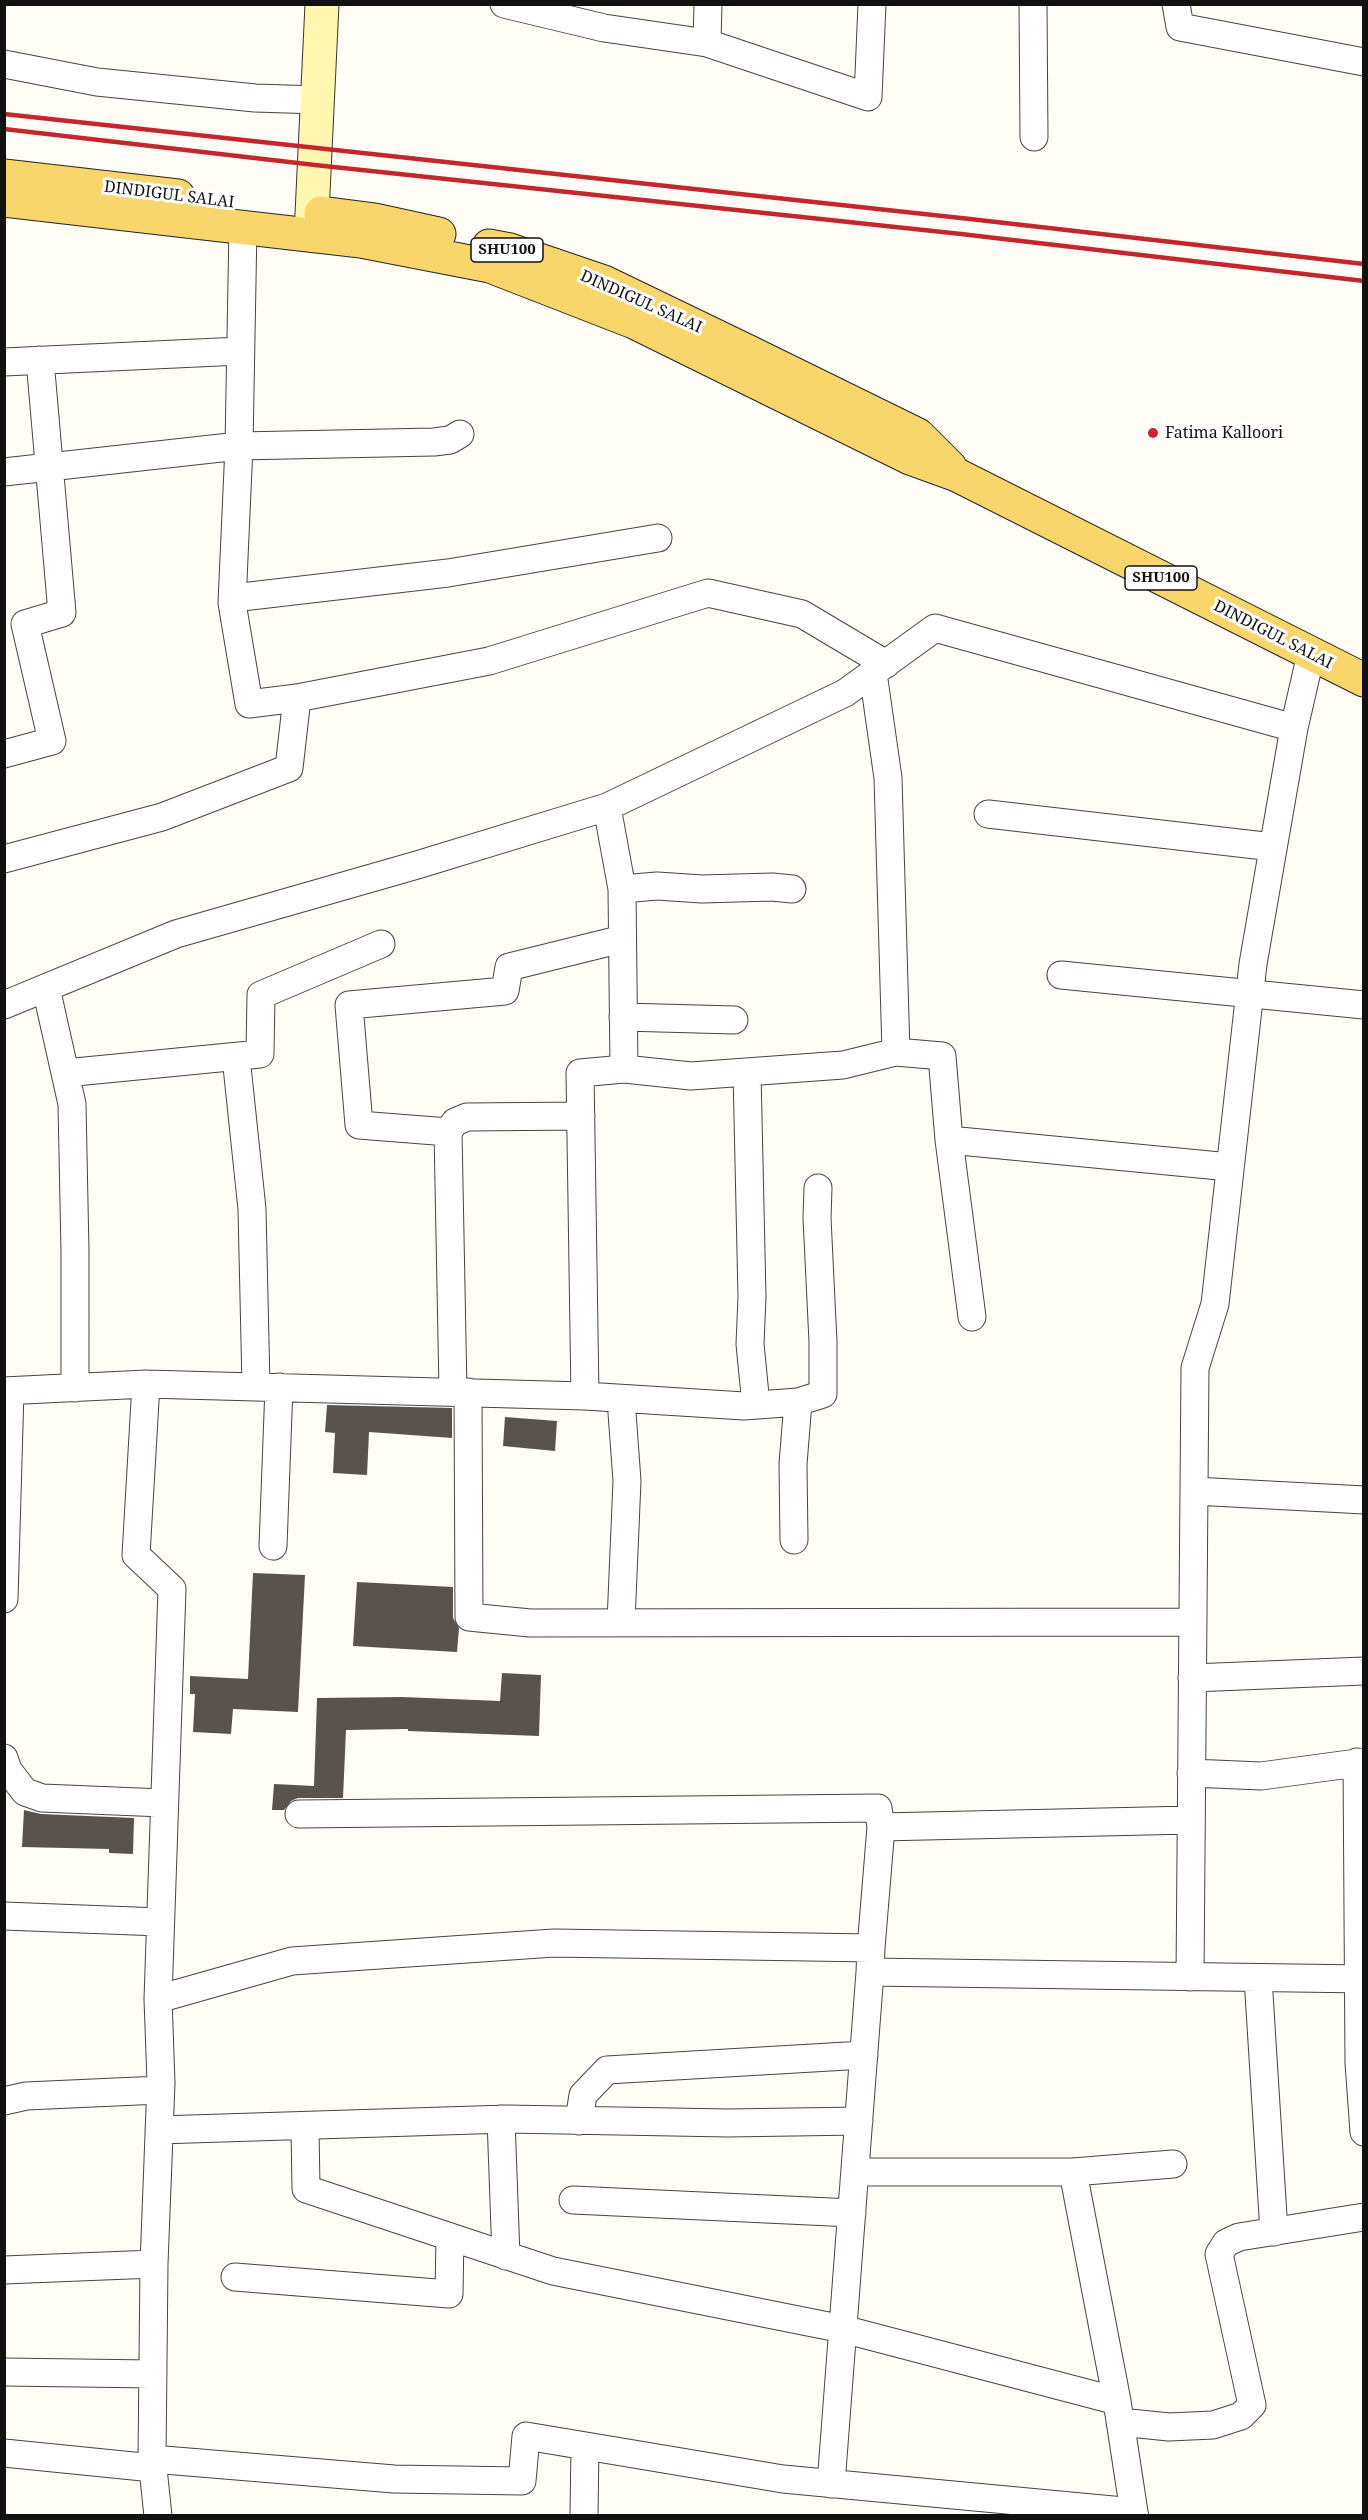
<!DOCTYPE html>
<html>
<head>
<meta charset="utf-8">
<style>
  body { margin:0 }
  #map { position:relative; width:1368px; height:2520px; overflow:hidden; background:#fffdf5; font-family:"Noto Serif",serif }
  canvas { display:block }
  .frame { position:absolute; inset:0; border:6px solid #111; pointer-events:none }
</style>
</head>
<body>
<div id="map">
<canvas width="1368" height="2520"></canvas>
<div class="frame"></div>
</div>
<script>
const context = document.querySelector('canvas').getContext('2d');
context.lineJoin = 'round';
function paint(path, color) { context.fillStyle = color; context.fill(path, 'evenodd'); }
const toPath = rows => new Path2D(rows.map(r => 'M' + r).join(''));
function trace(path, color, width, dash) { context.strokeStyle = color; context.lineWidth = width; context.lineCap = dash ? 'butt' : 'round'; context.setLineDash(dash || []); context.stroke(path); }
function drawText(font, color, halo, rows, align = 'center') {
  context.font = font + ' "Noto Serif",serif'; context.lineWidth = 6; context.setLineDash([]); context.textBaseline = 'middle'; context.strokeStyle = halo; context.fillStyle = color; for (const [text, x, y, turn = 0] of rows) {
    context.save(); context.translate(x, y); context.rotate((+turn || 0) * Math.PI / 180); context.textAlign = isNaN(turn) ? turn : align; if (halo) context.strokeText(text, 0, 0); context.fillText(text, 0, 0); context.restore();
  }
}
paint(toPath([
  [327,1405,452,1408,452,1438,369,1432,367,1475,333,1473,335,1433,325,1432],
  [505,1417,557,1421,555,1451,503,1446],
  [253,1573,305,1575,298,1712,233,1709,231,1734,193,1732,195,1694,190,1694,190,1676,248,1679],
  [357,1582,453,1587,453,1618,459,1628,457,1652,353,1646],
  [502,1673,541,1675,539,1736,408,1731,408,1729,346,1730,343,1798,298,1798,291,1801,284,1810,272,1810,274,1784,314,1786,317,1698,402,1697,500,1701],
  [24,1810,41,1814,134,1818,133,1854,109,1853,109,1849,22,1847]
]), '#5a524d');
const minor = toPath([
  [504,4,604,28,707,43,708,4],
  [1033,4,1034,137],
  [1176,4,1180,27,1364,62],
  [707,43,868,97,872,4],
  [4,64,97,82,255,98,318,100],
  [243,227,239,446,232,603,249,704,297,698],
  [4,362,240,351],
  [4,472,239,446,434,442,450,440,460,434],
  [233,598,448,573,658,538],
  [873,673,888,778,896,1052],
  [4,754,52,741,25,624,62,613,40,360],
  [988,814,1273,847],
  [4,859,162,817,289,768,297,698,489,661,708,593,802,614,886,664],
  [622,889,657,886,702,889,772,887,792,889],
  [1061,975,1364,1005],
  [46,988,72,1104,75,1252,75,1388],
  [4,1005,176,934,417,865,607,807,845,693,935,628,1294,728],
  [623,1017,734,1020],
  [236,1057,252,1209,256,1386],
  [624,1069,691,1076,843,1065,896,1052,942,1056,949,1140,972,1317],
  [747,1072,752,1297,750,1344,756,1405],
  [65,1073,260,1054,261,995,381,944],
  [448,1132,359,1125,349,1005,505,991,509,967,622,939],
  [949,1140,1230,1167],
  [146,1384,136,1555,172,1589,158,1999,161,2083,154,2264,152,2459,158,2516],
  [4,1391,146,1384,585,1396,744,1406,798,1402,823,1394,823,1342,817,1218,818,1188],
  [453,1391,448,1132,455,1122,467,1117,581,1116],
  [468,1392,469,1617,530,1623,1193,1622],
  [585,1396,580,1073,624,1069,622,889,607,807],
  [621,1399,627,1481,621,1622],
  [1194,1491,1364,1500],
  [794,1540,793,1464,798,1402],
  [273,1546,279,1387],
  [4,1599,10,1391],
  [1192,1678,1364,1671],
  [4,1758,8,1770,25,1792,42,1798,163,1803],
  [1357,1762,1359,2063,1364,2132],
  [1191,1773,1261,1776,1364,1762],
  [299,1814,878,1808,881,1827],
  [4,1916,160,1922],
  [871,1948,881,1827,1191,1820],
  [1190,1977,1195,1368,1215,1304,1253,964,1294,728,1311,654],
  [1258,1978,1274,2232],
  [158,1999,292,1961,554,1943,871,1948,870,1972,1364,1979],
  [4,2101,26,2096,160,2090],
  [501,2119,506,2256],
  [579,2121,583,2095,607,2070,864,2055],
  [305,2127,306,2189,553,2271,843,2329,1117,2401],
  [159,2130,507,2119,728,2123,859,2121],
  [855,2172,1073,2172,1173,2164],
  [1073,2172,1117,2401,1134,2512],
  [573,2200,852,2213],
  [4,2270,154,2264],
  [235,2277,449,2294,450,2237],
  [4,2372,153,2374],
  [1120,2422,1169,2427,1213,2425,1241,2416,1252,2405,1219,2254,1226,2243,1239,2237,1364,2217],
  [4,2453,153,2468],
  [152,2459,394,2479,522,2481,526,2436,783,2479,1134,2512,1135,2516],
  [831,2484,870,1972],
  [584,2516,585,2446]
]);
const secondary = toPath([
  [311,235,322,4]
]);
const primary = toPath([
  [4,176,178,196],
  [4,200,361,241,490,266,634,322,910,458,957,475,1364,680],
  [321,213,375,220,439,234],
  [489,246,510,250,604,282,747,351,918,435,950,467]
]);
trace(minor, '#444', 29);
trace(secondary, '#333', 35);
trace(primary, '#222', 35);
trace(minor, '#fff', 27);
trace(secondary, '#fff6b0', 33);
trace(primary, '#f9d66b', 33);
trace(toPath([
  [4,114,970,219,1364,264],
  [4,129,315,165,961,234,1364,281]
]), '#c4262e', 4.5);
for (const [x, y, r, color] of [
  [1153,433,6,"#c4262e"]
]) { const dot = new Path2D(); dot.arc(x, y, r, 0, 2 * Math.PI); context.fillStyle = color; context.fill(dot); trace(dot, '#fff', 2); }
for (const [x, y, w] of [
  [507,250,72],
  [1161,578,72]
]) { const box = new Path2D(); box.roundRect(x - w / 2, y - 12, w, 24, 4.5); context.fillStyle = '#fff'; context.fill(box); trace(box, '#111', 1.5); }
drawText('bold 15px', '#111', null, [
  ["SHU100",507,250],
  ["SHU100",1161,578]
]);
drawText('16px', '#111', '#fff', [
  ["DINDIGUL SALAI",169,195,7],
  ["DINDIGUL SALAI",641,302,24],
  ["DINDIGUL SALAI",1273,635,27]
]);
drawText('16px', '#111', '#fff', [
  ["Fatima Kalloori",1165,433]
], 'left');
</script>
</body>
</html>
